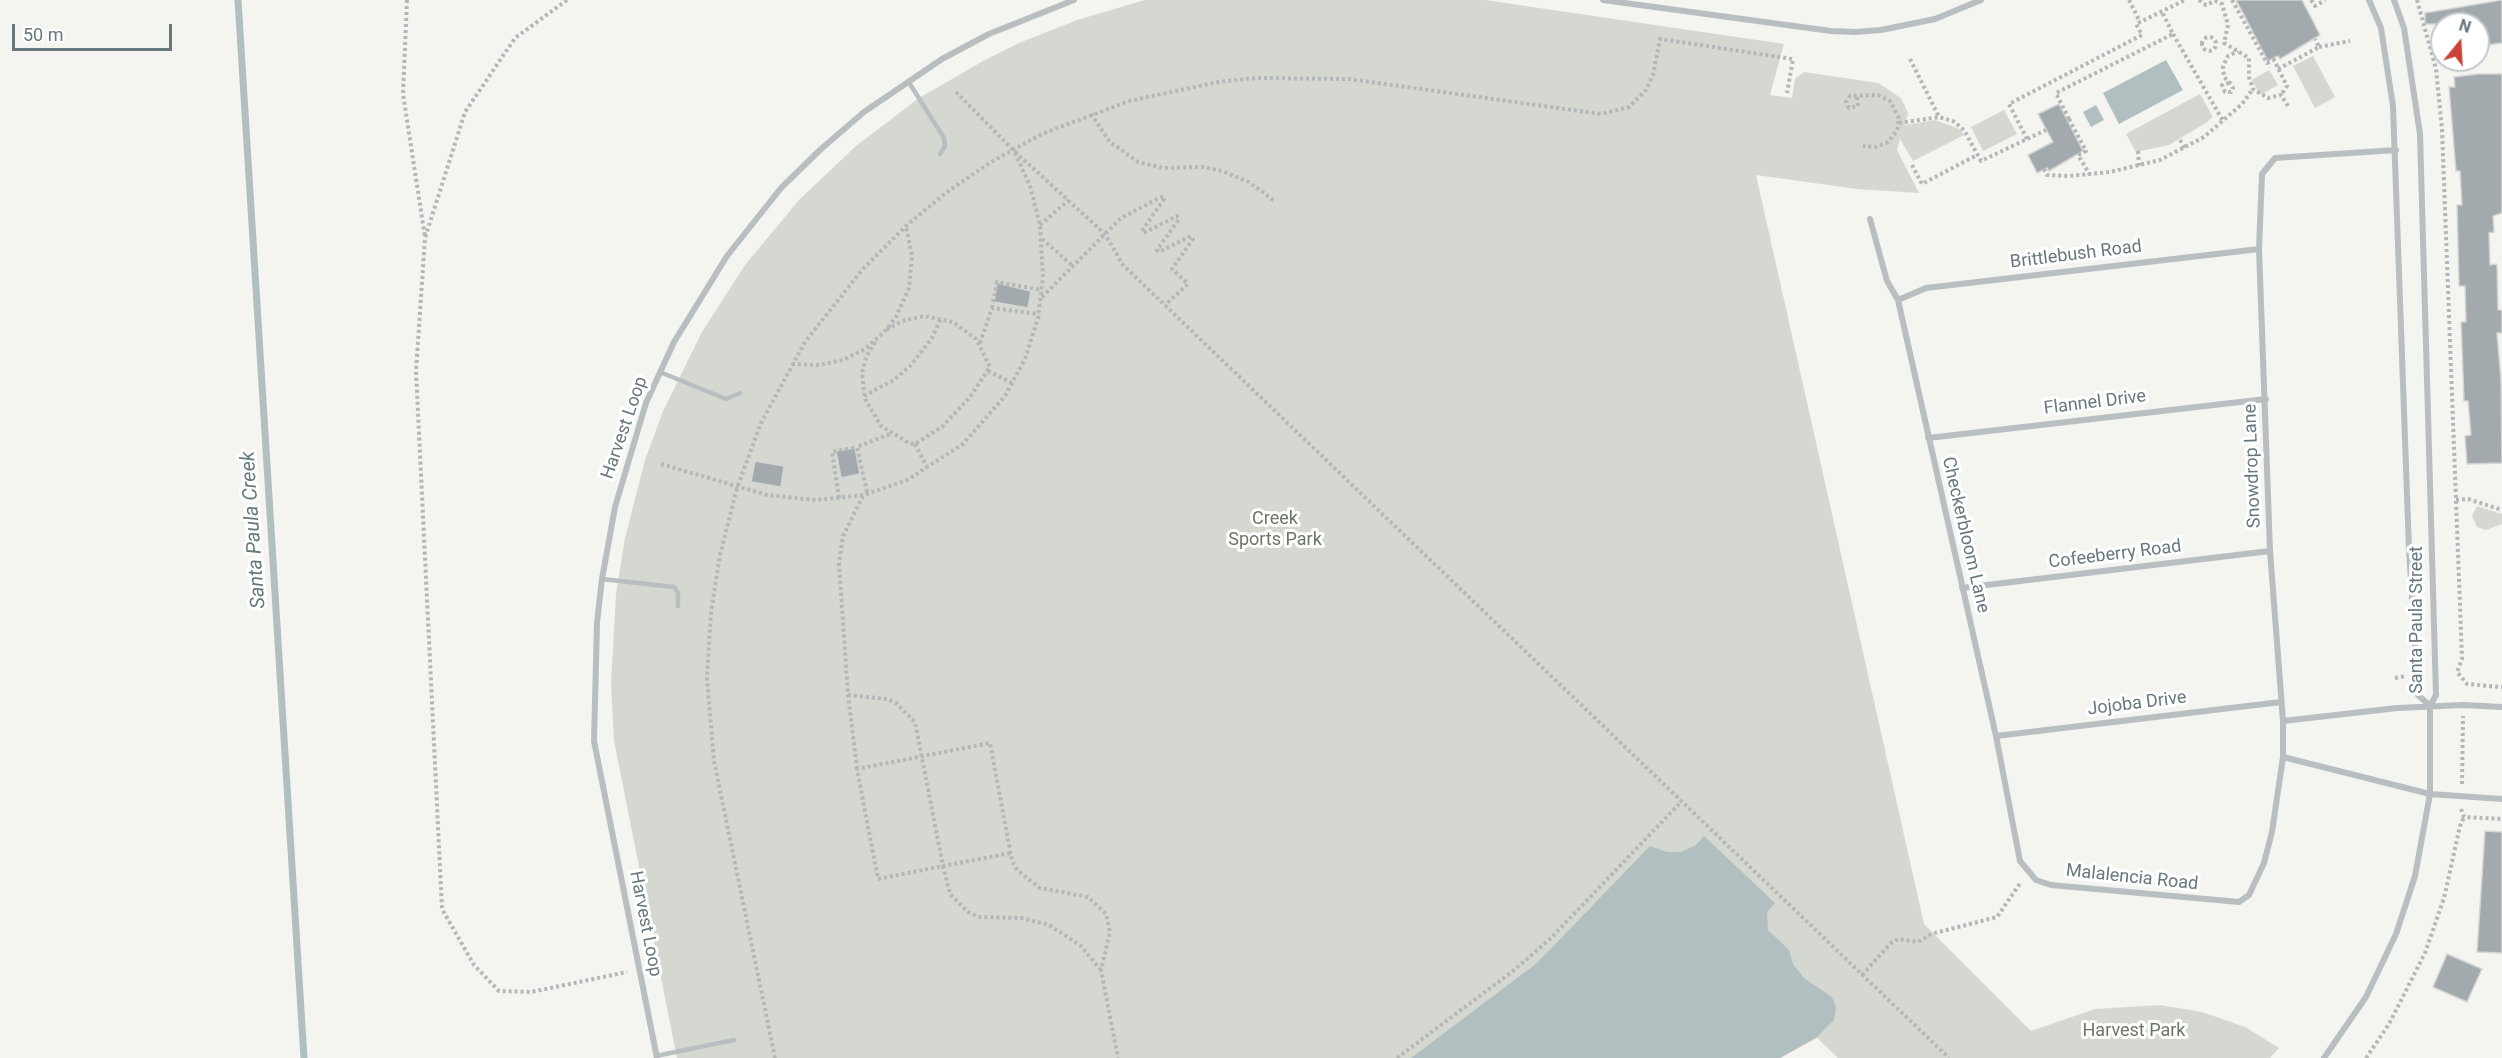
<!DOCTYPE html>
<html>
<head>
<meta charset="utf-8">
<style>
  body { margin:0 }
  #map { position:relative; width:2502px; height:1058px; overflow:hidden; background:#f4f4f1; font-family:Roboto,sans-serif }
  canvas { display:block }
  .north { position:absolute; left:2430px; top:12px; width:60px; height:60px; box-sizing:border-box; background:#fff; border:2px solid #c2c9cb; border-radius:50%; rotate:18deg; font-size:16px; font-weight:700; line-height:24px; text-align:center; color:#67787e }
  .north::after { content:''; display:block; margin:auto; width:21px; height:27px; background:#cc4239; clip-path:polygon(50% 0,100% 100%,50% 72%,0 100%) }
  .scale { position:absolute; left:12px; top:24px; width:160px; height:27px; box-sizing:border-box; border:3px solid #67787e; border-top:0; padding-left:8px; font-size:18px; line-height:21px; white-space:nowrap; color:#67787e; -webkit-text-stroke:4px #fff; paint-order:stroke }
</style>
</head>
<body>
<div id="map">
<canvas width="2502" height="1058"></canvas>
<div class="north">N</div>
<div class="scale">50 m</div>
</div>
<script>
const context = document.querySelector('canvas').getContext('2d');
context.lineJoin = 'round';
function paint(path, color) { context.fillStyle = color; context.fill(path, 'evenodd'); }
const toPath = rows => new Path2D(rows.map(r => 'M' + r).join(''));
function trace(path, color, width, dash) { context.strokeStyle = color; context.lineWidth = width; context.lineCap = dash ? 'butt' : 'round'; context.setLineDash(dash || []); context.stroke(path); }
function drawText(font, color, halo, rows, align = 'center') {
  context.font = font + ' Roboto,sans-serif'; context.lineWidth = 6; context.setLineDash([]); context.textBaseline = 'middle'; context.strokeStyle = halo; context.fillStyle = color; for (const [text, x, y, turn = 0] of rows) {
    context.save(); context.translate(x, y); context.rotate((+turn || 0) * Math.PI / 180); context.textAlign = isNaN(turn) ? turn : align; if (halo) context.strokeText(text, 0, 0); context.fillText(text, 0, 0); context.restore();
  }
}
paint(toPath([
  [1145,0,1485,0,1784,44,1770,95,1792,98,1795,79,1804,72,1878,83,1901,98,1908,113,1905,125,1935,120,1960,129,1964,135,1913,161,1900,139,1897,150,1919,193,1857,189,1756,175,1924,924,2031,1031,2095,1009,2160,1005,2202,1012,2245,1027,2279,1048,2270,1058,1838,1058,1817,1038,1780,1058,677,1058,614,741,611,683,616,594,625,538,645,460,663,411,702,332,745,265,799,200,856,146,919,98,985,60,1019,43,1077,20],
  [2313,56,2335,97,2315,108,2293,66],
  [2269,70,2278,85,2260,95,2252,80],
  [2200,94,2213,117,2206,123,2169,145,2136,152,2126,134],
  [2004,110,2017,134,1983,151,1971,127],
  [2477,506,2502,514,2502,524,2486,530,2477,527,2472,516]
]), '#d5d8d1');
paint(toPath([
  [2166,60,2183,90,2119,124,2103,93],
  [2096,105,2104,120,2091,127,2083,112],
  [1704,836,1775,903,1767,912,1768,930,1789,950,1793,964,1804,978,1832,997,1836,1008,1834,1020,1817,1037,1780,1058,1411,1058,1537,963,1650,846,1667,852,1681,852,1696,845]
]), '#b2bfc1');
trace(toPath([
  [238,0,304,1058]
]), '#b2bfc1', 7);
const building = toPath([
  [2236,0,2302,0,2320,35,2280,59,2278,56,2268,61,2236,0],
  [2502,0,2502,43,2478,46,2478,24,2425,24,2425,13,2502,0],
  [2478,74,2502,74,2502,213,2493,216,2494,232,2489,233,2490,265,2497,264,2498,310,2502,310,2502,333,2497,333,2501,380,2502,463,2467,464,2465,436,2471,435,2468,401,2464,401,2461,322,2466,322,2465,286,2459,286,2457,205,2462,205,2460,171,2456,171,2449,87,2455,87,2454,77,2478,74],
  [2059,104,2083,151,2049,171,2047,168,2037,173,2028,155,2053,142,2038,114,2059,104],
  [997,283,1031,291,1028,308,994,302,997,283],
  [855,448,860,474,841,478,836,451,855,448],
  [755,461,784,466,781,487,751,482,755,461],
  [2485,831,2502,832,2502,953,2477,952,2485,831],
  [2447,954,2482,969,2467,1002,2433,987,2447,954]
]);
paint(building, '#a2aaad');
trace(building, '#d5d5d4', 1.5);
trace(toPath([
  [407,0,403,94,425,237],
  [567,0,515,38,465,112,425,238,416,371,442,909,474,965,499,991,531,992,627,972],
  [2129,0,2140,22],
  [2199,0,2206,5,2215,1,2222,4,2228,25,2224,43,2249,58,2249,77,2253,89,2268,98,2281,95,2288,106],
  [2232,0,2267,63,2274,60,2287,86,2281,95],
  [2311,0,2315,6,2325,0],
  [2417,0,2436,69,2442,129,2462,659,2457,672,2467,684,2502,687],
  [2173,34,2223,121],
  '2202 44a7 7 0 1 1 14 0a7 7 0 1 1-14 0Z',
  [2319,47,2350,41],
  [1910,59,1939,117],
  [2278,69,2319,47,2315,39],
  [2229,83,2222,85,2225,92,2231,92,2233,88,2231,84,2224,77,2223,66,2228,56,2238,51],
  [956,92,1013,150,1105,234,1123,265,1949,1058],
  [1857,97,1858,106,1849,108,1846,102,1850,96,1878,95,1890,101,1899,118,1897,131,1888,142,1876,147,1863,146],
  [1091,114,1110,142,1138,162,1163,168,1203,167,1222,171,1249,182,1276,202],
  [2069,119,2056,93,2173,34,2162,12],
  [2069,119,2086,151,2078,155,2090,175],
  [1899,123,1939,117,1953,121,1964,130,1981,161,2046,130],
  [2027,139,2009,104,2142,35,2136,24,2185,0],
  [2180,140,2185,148],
  [2138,151,2139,166],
  [1912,165,1922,184,1977,155],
  [2044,169,2047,175,2069,176,2110,172,2160,160,2204,137,2242,104,2253,89],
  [1040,225,1069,200],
  [1042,239,1073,266],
  [1042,297,1121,218,1163,196,1164,199,1142,231,1144,233,1177,216,1179,219,1157,250,1159,252,1191,236,1193,239,1172,269,1188,284,1165,305],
  [992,308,997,282,1042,290],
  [875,342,866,357,862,374,865,399,881,426,909,443,915,444,943,426,970,397,990,367,976,339,953,322,924,316,902,321,886,330],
  [980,343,992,308,1039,314],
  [792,364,819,365,843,360,865,349,886,330,896,317,909,288,912,257,906,226],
  [988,371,1012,383],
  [864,396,894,380,911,365,932,338,941,318],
  [915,444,928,469],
  [661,464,767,495,816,500,864,495,907,480,963,444,1005,396,1025,359,1038,318,1043,278,1040,225,1030,186,1015,153],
  [867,492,857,447,890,434],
  [839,498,832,452,857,447],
  [2456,500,2468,499,2502,510],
  [2395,678,2406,676],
  [848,695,887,699,896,703,915,722,943,866,1011,853],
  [857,769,848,695,839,563,843,536,863,496],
  [2462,784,2463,716],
  [2461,809,2464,817,2502,819],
  [1101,970,1080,945,1049,925,1021,918,979,917,968,912,950,894,943,866,878,879,857,769,990,743,1012,861,1017,870,1040,888,1088,897,1106,914,1110,932,1101,970,1118,1058],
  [1862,975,1891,943,1898,939,1918,942,1931,934,1997,917,2021,882],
  [775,1058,714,761,707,678,711,612,720,555,737,488,761,423,805,342,862,270,906,226,947,192,991,162,1042,134,1129,101,1218,82,1256,78,1349,79,1601,114,1629,107,1646,90,1653,75,1660,39,1793,59,1787,93],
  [1397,1058,1513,971,1549,940,1681,802],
  [2366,1058,2389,1024,2425,953,2444,898,2460,826,2464,817]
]), '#b3b7b8', 4, [3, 3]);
trace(toPath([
  [908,81,944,138,945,146,940,154],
  [660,372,726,399,740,393],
  [602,579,674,587,678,593,678,606],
  [656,1056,734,1040]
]), '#b9bec0', 4.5);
trace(toPath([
  [1603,0,1831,31,1855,32,1881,30,1935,19,1981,0],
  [2369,0,2381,28,2393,106,2409,550,2417,676,2418,695,2430,706],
  [1870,219,1887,281,1898,300,1996,736,2020,861,2036,880,2051,885,2239,902,2249,895,2264,863,2272,832,2283,757,2283,721,2270,551,2259,249,2262,174,2275,158,2396,150],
  [1898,300,1926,288,2259,249],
  [1928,438,2266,399],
  [1962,588,2270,551],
  [2283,721,2397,708,2463,705,2502,707],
  [1996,736,2281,702],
  [2283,757,2430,794,2502,799],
  [657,1058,594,741,597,623,602,579,615,507,646,403,674,342,727,256,781,188,821,149,864,112,942,59,989,34,1074,0],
  [2324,1058,2366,997,2396,934,2415,876,2430,794,2430,706,2436,695,2420,134,2404,28,2394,0]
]), '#b9bec0', 6);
drawText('18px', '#67787e', '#fff', [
  ["Brittlebush Road",2076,255,-7],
  ["Flannel Drive",2095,403,-7],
  ["Harvest Loop",625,428,-71],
  ["Snowdrop Lane",2253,466,-92],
  ["Checkerbloom Lane",1965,535,77],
  ["Cofeeberry Road",2115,555,-7],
  ["Santa Paula Street",2417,620,-90],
  ["Jojoba Drive",2137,704,-7],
  ["Malalencia Road",2132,878,6],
  ["Harvest Loop",645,924,79]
]);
drawText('18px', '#6b7665', '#fff', [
  ["Creek",1275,519],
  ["Sports Park",1275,540],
  ["Harvest Park",2134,1031]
]);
drawText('italic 20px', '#63797b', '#fff', [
  ["Santa Paula Creek",254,530,-94]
]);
</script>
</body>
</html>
